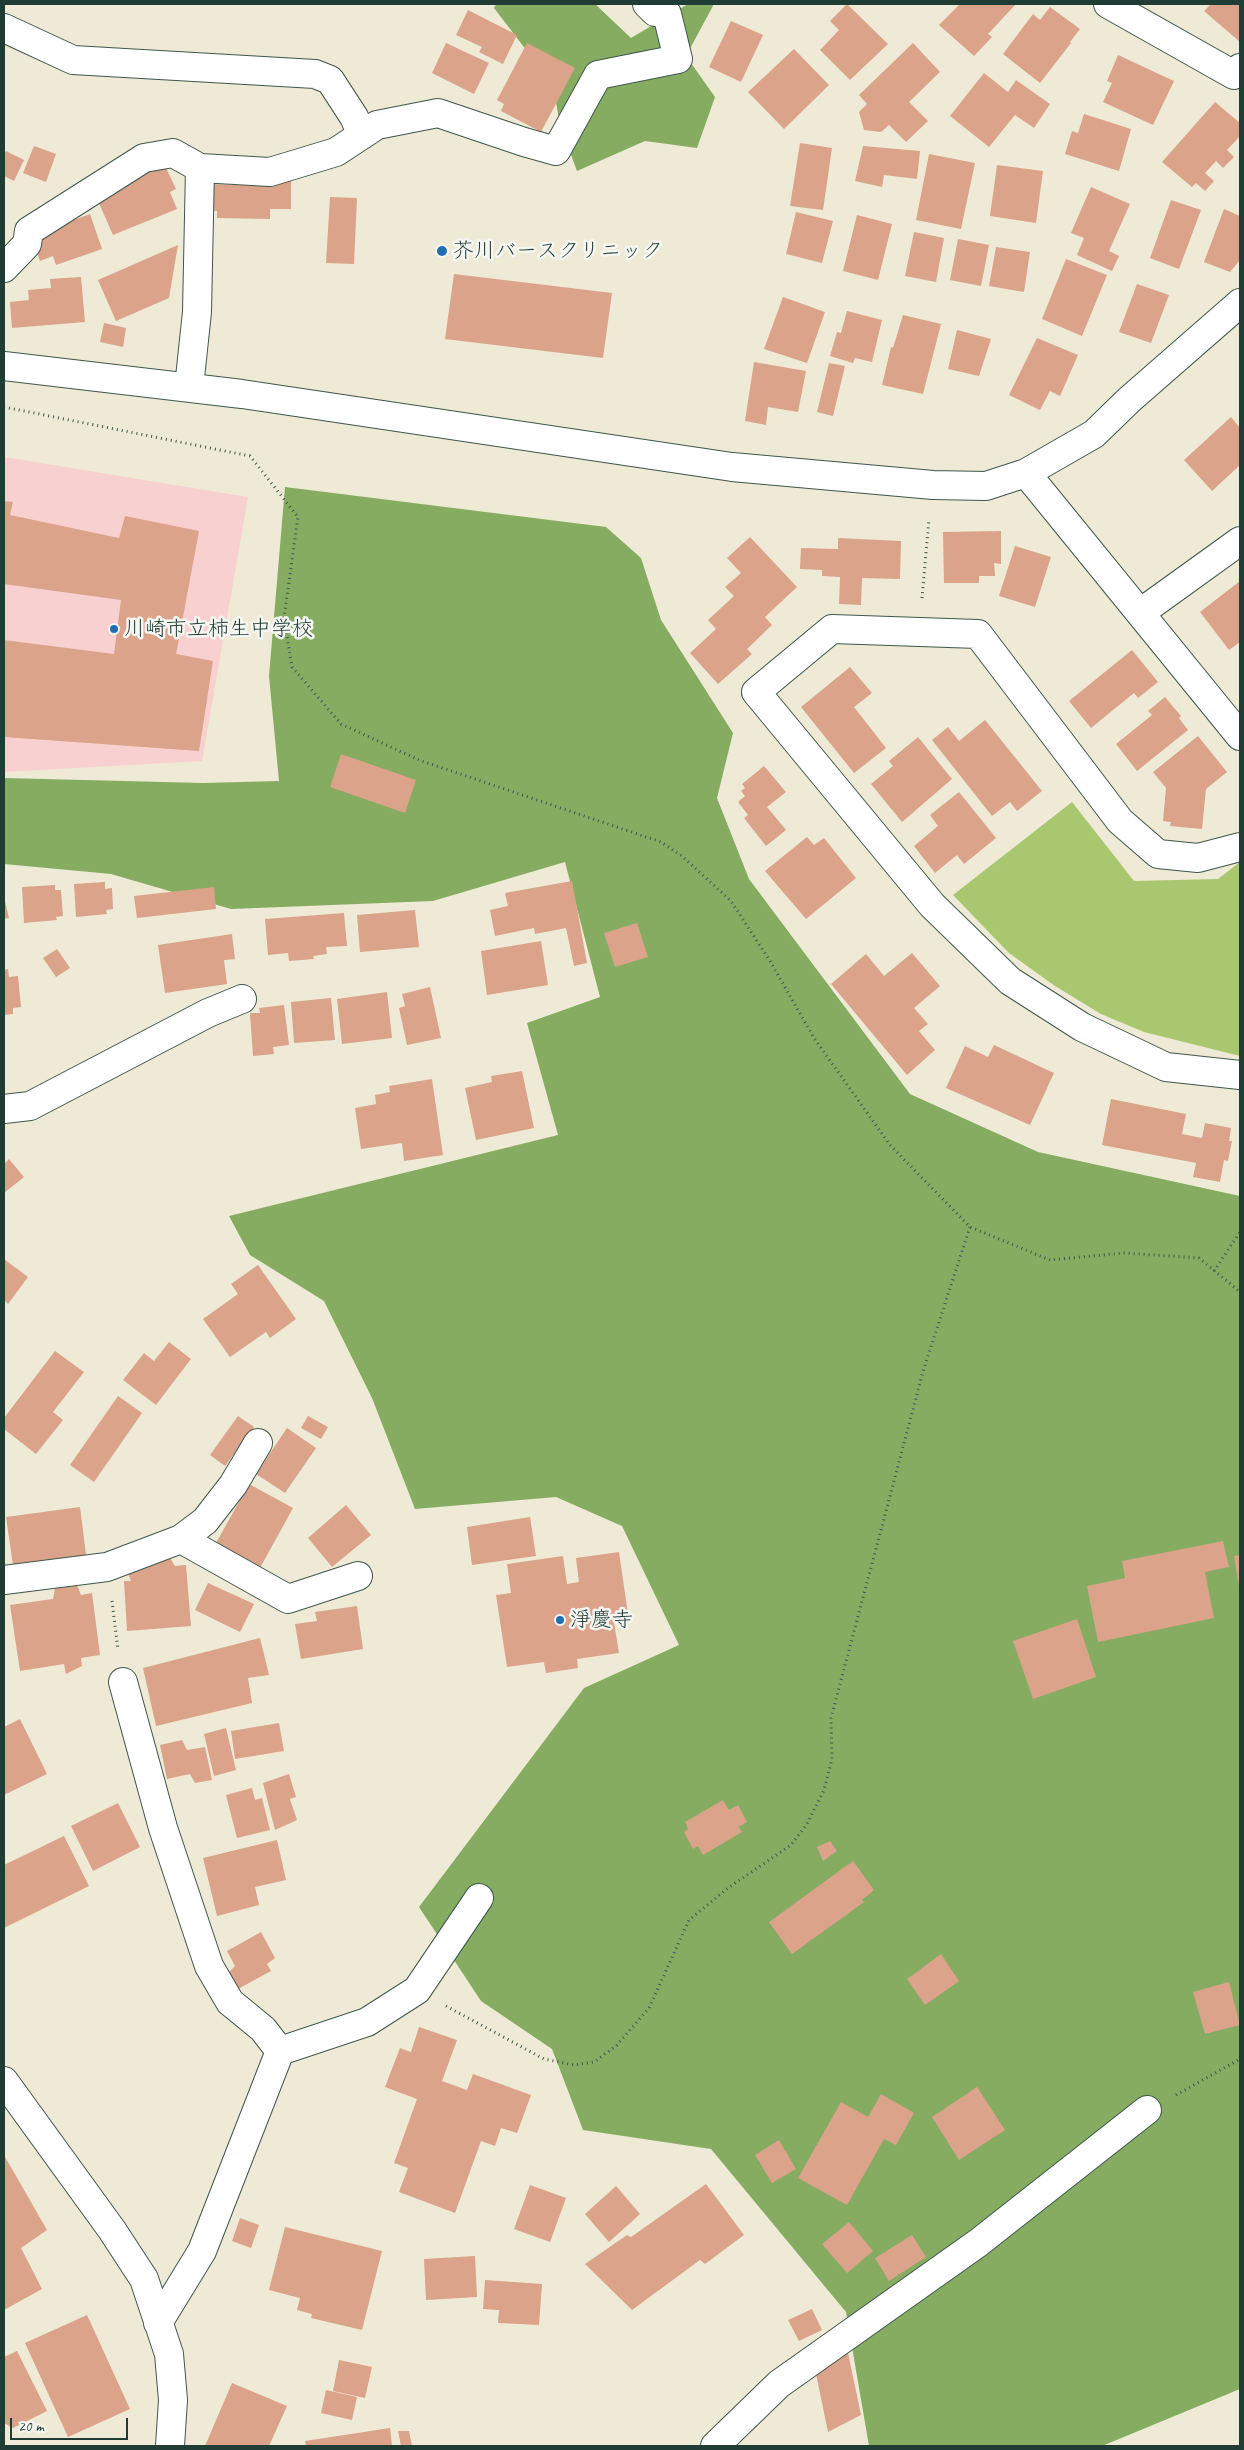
<!DOCTYPE html>
<html>
<head>
<meta charset="utf-8">
<style>
  body { margin:0 }
  #map { position:relative; width:1244px; height:2450px; overflow:hidden; background:#efead5; font-family:Caveat,sans-serif }
  canvas { display:block }
  .frame { position:absolute; inset:0; border:5px solid #1f3d34; pointer-events:none }
  .scale { position:absolute; left:10px; top:2418px; width:118px; height:22px; box-sizing:border-box; border:2px solid #1f3d34; border-top:0; padding-left:6px; font-size:15px; line-height:18px; white-space:nowrap; color:#1f3d34; -webkit-text-stroke:4px #f6f6f2; paint-order:stroke }
</style>
</head>
<body>
<div id="map">
<canvas width="1244" height="2450"></canvas>
<div class="frame"></div>
<div class="scale">20 m</div>
</div>
<script>
const context = document.querySelector('canvas').getContext('2d');
context.lineJoin = 'round';
function paint(path, color) { context.fillStyle = color; context.fill(path, 'evenodd'); }
const toPath = rows => new Path2D(rows.map(r => 'M' + r).join(''));
function trace(path, color, width, dash) { context.strokeStyle = color; context.lineWidth = width; context.lineCap = dash ? 'butt' : 'round'; context.setLineDash(dash || []); context.stroke(path); }
function drawText(font, color, halo, rows, align = 'center') {
  context.font = font + ' Caveat,"Klee One",sans-serif'; context.lineWidth = 5; context.setLineDash([]); context.textBaseline = 'middle'; context.strokeStyle = halo; context.fillStyle = color; for (const [text, x, y, turn = 0] of rows) {
    context.save(); context.translate(x, y); context.rotate((+turn || 0) * Math.PI / 180); context.textAlign = isNaN(turn) ? turn : align; if (halo) context.strokeText(text, 0, 0); context.fillText(text, 0, 0); context.restore();
  }
}
paint(toPath([
  [4,457,248,497,202,761,4,772]
]), '#f7d0cf');
paint(toPath([
  [1072,802,1134,881,1218,879,1240,862,1240,1056,1144,1032,1101,1014,1055,986,1009,953,953,895]
]), '#a8c76f');
paint(toPath([
  [496,4,595,4,631,38,688,4,714,4,686,56,715,97,697,148,645,141,577,171,560,125,553,85,494,8],
  [285,487,606,527,641,558,661,620,733,733,717,798,749,879,910,1094,1038,1152,1240,1196,1240,2389,1102,2446,869,2446,846,2312,711,2149,583,2130,552,2049,481,2001,419,1907,584,1688,679,1645,622,1526,556,1497,415,1509,372,1398,324,1301,250,1255,229,1216,558,1135,527,1023,600,997,565,862,433,901,231,909,111,874,4,864,4,778,203,783,279,781,269,676]
]), '#86ac62');
paint(toPath([
  [847,4,888,44,850,80,820,50,839,30,830,21],
  [960,4,1016,4,988,34,992,37,974,56,939,25],
  [1211,4,1240,4,1240,42,1204,11],
  [1050,7,1080,29,1070,42,1071,43,1040,83,1003,54,1033,14,1040,20],
  [468,10,517,35,503,64,479,52,482,47,456,35],
  [731,21,763,35,741,82,709,67],
  [446,43,489,63,474,94,432,73],
  [527,43,575,68,541,132,501,111,504,104,497,100],
  [913,43,940,72,909,102,928,121,906,142,889,125,881,132,864,130,859,112,867,104,859,95],
  [794,49,829,85,784,129,748,92],
  [1118,55,1174,81,1153,125,1103,102,1112,83,1107,81],
  [984,73,1008,92,1016,80,1050,104,1034,128,1015,115,989,147,950,116],
  [1215,102,1240,123,1240,136,1227,150,1234,157,1223,168,1216,161,1205,173,1214,181,1205,191,1196,183,1192,187,1162,162],
  [1084,114,1131,129,1119,171,1065,154,1072,131,1078,133],
  [800,143,832,148,823,210,790,206],
  [34,146,56,154,46,182,23,173],
  [863,146,920,151,917,179,884,175,882,187,855,181],
  [6,151,24,160,14,181,4,176,4,155],
  [929,154,975,163,961,229,916,220],
  [161,157,176,189,170,192,177,209,113,235,94,192],
  [997,165,1043,171,1036,223,990,216],
  [237,179,291,181,291,209,270,209,270,219,217,218,217,211,207,210,209,184,237,185],
  [1091,187,1130,204,1109,251,1119,256,1112,271,1077,255,1084,238,1071,233],
  [330,197,357,198,354,264,326,263],
  [1171,200,1201,210,1179,269,1150,258],
  [1224,209,1240,216,1240,260,1230,272,1204,262],
  [796,212,833,221,822,263,786,254],
  [90,214,102,249,56,265,53,256,40,261,31,236],
  [857,215,892,224,878,280,843,271],
  [914,232,944,238,936,282,905,276],
  [958,239,989,245,981,286,950,280],
  [178,245,169,298,116,321,98,280],
  [996,247,1030,252,1024,292,989,286],
  [1066,259,1107,275,1082,336,1042,319],
  [454,274,612,293,603,358,445,339],
  [81,277,85,322,12,328,10,302,29,300,28,290,51,288,50,279],
  [1137,284,1169,295,1151,343,1119,332],
  [783,297,825,312,807,363,764,349],
  [847,311,882,320,872,362,855,358,853,363,830,356,837,332,841,333],
  [903,315,941,324,923,394,882,385,891,347,893,348],
  [104,323,126,328,123,347,100,342],
  [957,330,991,339,979,376,948,369],
  [1037,338,1078,355,1060,396,1050,391,1040,410,1009,395],
  [754,362,806,371,798,412,768,407,766,425,745,421],
  [829,363,845,366,833,416,817,412],
  [1231,417,1240,428,1240,465,1212,491,1184,460],
  [4,501,13,502,10,515,119,538,125,516,199,531,176,654,213,661,199,751,4,737,4,640,114,654,121,600,4,584],
  [1001,531,1001,564,994,563,995,576,979,576,979,583,944,583,943,532],
  [750,537,797,587,765,617,772,625,747,649,752,654,718,684,690,653,716,629,708,620,734,596,725,587,741,573,727,558],
  [838,538,901,541,900,579,862,578,861,605,839,604,840,577,822,576,822,570,800,569,801,548,838,549],
  [1015,546,1051,557,1035,607,999,596],
  [1240,581,1240,642,1229,650,1200,612],
  [1132,650,1158,682,1138,698,1134,693,1091,728,1069,701],
  [850,667,872,693,854,707,886,748,854,773,801,707],
  [1165,697,1181,716,1179,718,1188,730,1137,771,1116,744,1152,715,1148,711],
  [985,720,1042,791,1017,811,1010,802,992,816,932,740,948,727,959,741],
  [1198,736,1227,772,1206,789,1202,829,1170,826,1171,822,1163,821,1166,788,1153,772],
  [918,737,952,779,902,822,871,784,893,766,889,761],
  [341,754,416,780,405,813,330,787],
  [764,766,786,792,767,807,786,830,766,846,744,818,748,815,738,802,745,796,741,791,745,788,742,784],
  [959,792,996,838,964,864,957,855,935,873,914,846,938,826,930,815],
  [807,837,814,845,824,838,856,878,806,919,765,871],
  [572,881,587,963,574,966,566,928,535,934,534,928,495,936,490,910,508,906,505,893],
  [105,882,105,889,112,888,113,909,106,910,107,914,76,917,74,884],
  [55,885,55,890,61,890,63,916,56,917,57,920,24,923,22,887],
  [214,887,216,909,137,918,134,896],
  [4,897,9,918,4,919],
  [415,910,419,947,360,952,357,915],
  [344,913,347,946,326,947,327,954,313,956,314,959,289,961,288,953,268,955,265,919],
  [637,923,648,957,615,967,604,933],
  [232,934,235,959,224,960,227,984,165,993,158,945],
  [541,941,548,985,487,995,481,951],
  [57,949,70,968,56,977,43,958],
  [912,953,940,986,914,1008,928,1024,919,1031,935,1050,907,1075,831,984,866,954,884,976],
  [8,969,9,977,18,976,21,1007,13,1008,13,1014,4,1015,4,970],
  [430,987,441,1038,407,1045,399,1008,405,1006,402,994],
  [387,992,392,1038,342,1044,337,999],
  [331,998,335,1040,294,1043,291,1002],
  [284,1005,289,1045,273,1047,274,1054,253,1056,250,1013,260,1013,259,1008],
  [994,1045,1054,1073,1030,1125,946,1088,965,1046,988,1057],
  [522,1071,534,1128,476,1140,465,1088,492,1082,491,1076],
  [432,1079,443,1155,404,1161,402,1143,361,1149,355,1108,376,1104,375,1095,390,1092,389,1086],
  [1111,1099,1186,1114,1182,1134,1202,1138,1205,1123,1231,1128,1229,1141,1232,1141,1228,1161,1224,1160,1220,1182,1193,1177,1196,1163,1102,1145],
  [9,1159,24,1177,4,1193,4,1164],
  [4,1259,28,1277,8,1304,4,1300],
  [258,1265,296,1319,270,1338,266,1332,230,1357,203,1319,238,1294,231,1284],
  [169,1342,191,1359,156,1405,123,1380,144,1353,154,1361],
  [55,1351,84,1372,53,1412,63,1420,36,1454,4,1429,4,1418],
  [118,1396,142,1413,94,1482,70,1465],
  [238,1416,254,1427,225,1466,210,1455],
  [308,1416,328,1427,321,1439,301,1428],
  [287,1428,316,1448,285,1493,256,1474],
  [249,1484,293,1508,260,1568,216,1543],
  [346,1505,371,1535,332,1567,308,1538],
  [80,1507,86,1555,13,1565,6,1517],
  [530,1517,536,1556,472,1565,467,1527],
  [1223,1541,1229,1567,1205,1572,1214,1618,1098,1642,1087,1586,1125,1578,1122,1561],
  [619,1552,628,1614,613,1616,619,1653,577,1659,578,1668,546,1673,544,1662,507,1667,496,1595,511,1593,507,1564,563,1556,567,1584,579,1582,576,1558],
  [167,1553,175,1566,186,1565,191,1626,127,1631,124,1581,131,1581,128,1573],
  [1240,1555,1240,1586,1239,1586,1234,1556],
  [208,1583,254,1604,240,1632,195,1610],
  [77,1585,81,1595,92,1593,100,1655,81,1658,82,1666,66,1674,64,1664,20,1671,10,1605,53,1599,55,1588],
  [357,1606,363,1649,301,1659,295,1624,317,1621,315,1612],
  [1077,1619,1096,1677,1033,1699,1013,1641],
  [260,1638,269,1675,248,1678,252,1703,156,1726,143,1668],
  [20,1719,47,1774,4,1795,4,1727],
  [279,1723,284,1751,235,1759,231,1731],
  [226,1728,236,1770,214,1776,204,1734],
  [182,1740,187,1750,205,1747,212,1780,195,1783,190,1774,167,1779,160,1745],
  [289,1774,296,1797,290,1799,297,1820,275,1830,263,1783],
  [252,1788,255,1800,262,1798,270,1830,237,1838,226,1795],
  [723,1800,729,1810,738,1805,747,1822,738,1827,742,1832,703,1855,698,1846,693,1849,684,1832,688,1829,685,1822],
  [118,1803,140,1847,93,1871,71,1826],
  [64,1836,89,1886,4,1928,4,1865],
  [277,1840,286,1880,255,1887,259,1905,217,1916,203,1858],
  [830,1841,837,1851,823,1861,817,1847],
  [853,1861,874,1890,862,1900,864,1902,792,1954,769,1922],
  [261,1932,275,1958,267,1964,271,1971,238,1989,229,1972,235,1966,227,1951],
  [941,1954,959,1981,925,2005,907,1979],
  [1229,1982,1240,2025,1205,2034,1193,1992],
  [419,2027,457,2040,442,2081,467,2090,473,2074,531,2095,517,2133,501,2128,495,2146,481,2141,455,2213,399,2192,408,2168,394,2163,417,2099,385,2087,400,2048,411,2052],
  [977,2087,1005,2130,959,2160,932,2117],
  [881,2094,914,2113,896,2145,884,2139,847,2205,798,2178,841,2102,868,2117],
  [779,2140,796,2169,772,2183,755,2155],
  [4,2155,47,2230,21,2248,42,2289,4,2310],
  [706,2184,744,2235,705,2264,700,2260,632,2310,585,2264,627,2235,631,2237],
  [530,2185,566,2198,550,2242,514,2229],
  [616,2186,640,2214,609,2242,585,2214],
  [240,2218,259,2225,251,2248,232,2241],
  [849,2222,873,2251,847,2273,822,2244],
  [285,2227,382,2251,362,2330,311,2318,312,2314,297,2310,300,2298,269,2290],
  [912,2235,926,2257,889,2281,875,2258],
  [475,2256,477,2297,426,2300,424,2259],
  [485,2280,542,2284,539,2325,498,2323,499,2310,483,2309],
  [812,2309,822,2330,799,2341,788,2320],
  [87,2315,130,2409,68,2437,25,2343],
  [17,2351,47,2411,13,2428,4,2423,4,2357],
  [848,2353,861,2415,828,2432,815,2369],
  [339,2360,372,2367,365,2398,333,2391],
  [232,2383,287,2406,269,2446,205,2446],
  [326,2390,357,2397,352,2420,321,2413],
  [390,2428,392,2446,306,2446,305,2441],
  [398,2431,409,2431,412,2446,401,2446]
]), '#daa38a');
const minor = toPath([
  [1108,4,1234,75,1240,68],
  [4,28,73,60,315,74,330,80,354,117,362,135],
  [4,268,27,244,29,231,144,158,173,153,200,168,270,172,336,152,377,125,438,113,524,142,556,151,598,75,678,59,667,14,655,12,647,4],
  [4,366,242,394,732,467,933,485,986,486,1026,473,1094,434,1129,400,1240,303],
  [189,387,197,312,200,168],
  [1026,473,1240,736],
  [1140,613,1240,541],
  [1240,847,1198,858,1158,854,1120,821,978,634,832,629,756,692,932,905,1010,981,1082,1027,1166,1067,1240,1075],
  [4,1109,30,1106,208,1013,242,999],
  [181,1539,288,1599,358,1576],
  [4,1580,107,1567,181,1539,205,1521,233,1485,258,1443],
  [123,1682,163,1828,209,1966,230,2002,263,2029,280,2051],
  [4,2081,112,2230,144,2279,169,2354,173,2400,170,2446],
  [158,2323,202,2251,280,2051,367,2022,417,1990,479,1898],
  [715,2446,779,2384,978,2243,1147,2110]
]);
trace(minor, '#3e574c', 30);
trace(toPath([
  [4,407,250,456,298,517,284,618,292,667,341,724,419,760,661,842,682,856,731,901,770,961,814,1038,890,1145,970,1227,1050,1260,1124,1253,1199,1258,1240,1292],
  [922,598,929,519],
  [1214,1271,1240,1232],
  [112,1601,118,1650],
  [446,2006,544,2059,574,2065,594,2062,617,2045,649,2008,689,1920,728,1888,791,1845,807,1824,824,1790,832,1759,831,1718,924,1368,970,1227],
  [1176,2095,1240,2059]
]), '#3e574c', 3, [1, 4]);
trace(minor, '#fff', 28);
for (const [x, y, r, color] of [
  [442,251,6,"#1f6fb2"],
  [114,629,5,"#1f6fb2"],
  [560,1620,5,"#1f6fb2"]
]) { const dot = new Path2D(); dot.arc(x, y, r, 0, 2 * Math.PI); context.fillStyle = color; context.fill(dot); trace(dot, '#f6f6f2', 2); }
drawText('21px', '#1f3d34', '#f6f6f2', [
  ["芥川バースクリニック",453,251],
  ["川崎市立柿生中学校",124,629],
  ["淨慶寺",570,1620]
], 'left');
</script>
</body>
</html>
